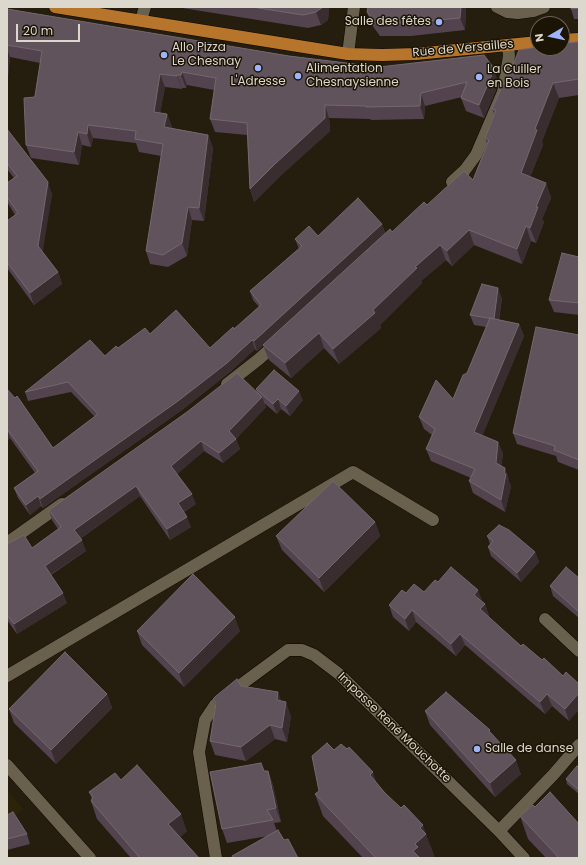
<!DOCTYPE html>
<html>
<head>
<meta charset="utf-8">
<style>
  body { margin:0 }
  #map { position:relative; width:586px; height:865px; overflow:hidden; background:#251d0d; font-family:Poppins,sans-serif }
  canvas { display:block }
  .frame { position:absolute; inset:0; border:8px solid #ddd8ce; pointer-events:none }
  .north { position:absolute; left:530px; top:16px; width:40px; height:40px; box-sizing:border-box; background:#1b1404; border:1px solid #696255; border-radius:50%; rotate:261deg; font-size:11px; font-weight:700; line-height:16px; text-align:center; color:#ddd8ce }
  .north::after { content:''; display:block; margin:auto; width:14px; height:18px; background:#9eb4fd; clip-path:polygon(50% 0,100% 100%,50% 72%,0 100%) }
  .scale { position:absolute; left:16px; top:24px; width:64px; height:18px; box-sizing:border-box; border:2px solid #ddd8ce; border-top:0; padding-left:5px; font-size:12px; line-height:14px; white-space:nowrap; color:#ddd8ce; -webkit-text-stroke:3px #1b1404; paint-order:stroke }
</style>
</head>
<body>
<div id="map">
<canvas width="586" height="865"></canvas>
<div class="frame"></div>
<div class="north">N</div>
<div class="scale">20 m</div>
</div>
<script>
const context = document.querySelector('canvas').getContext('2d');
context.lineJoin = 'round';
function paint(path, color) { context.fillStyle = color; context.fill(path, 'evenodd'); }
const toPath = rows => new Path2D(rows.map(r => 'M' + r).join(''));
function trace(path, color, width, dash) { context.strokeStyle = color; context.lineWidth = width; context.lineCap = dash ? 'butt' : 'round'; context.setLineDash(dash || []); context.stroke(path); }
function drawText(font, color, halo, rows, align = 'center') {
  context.font = font + ' Poppins,sans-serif'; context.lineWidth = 3; context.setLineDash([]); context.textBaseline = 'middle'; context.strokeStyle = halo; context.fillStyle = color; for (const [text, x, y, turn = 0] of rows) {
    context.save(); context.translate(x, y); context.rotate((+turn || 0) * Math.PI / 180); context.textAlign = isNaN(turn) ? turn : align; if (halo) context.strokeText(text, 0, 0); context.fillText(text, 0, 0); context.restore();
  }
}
paint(toPath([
  [7,790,24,810,7,820]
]), '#2d230b');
const minor = toPath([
  [497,7,507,12,518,13,533,11,544,7],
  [141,20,145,7],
  [348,54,354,7],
  [452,182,465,170,476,155,503,92,509,56,508,45],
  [227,384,259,359,278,342],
  [7,543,62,504],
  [545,619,579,651],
  [7,676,353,472,433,520],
  [7,765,90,858],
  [499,831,553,775,579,745],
  [216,858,199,752,205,720,215,705,227,695,288,650,302,650,314,655,339,674,499,831,524,858]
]);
const major = toPath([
  [55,7,348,54,382,55,416,54,538,42],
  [562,40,579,39]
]);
trace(minor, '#0e0700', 13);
trace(major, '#0e0700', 13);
trace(minor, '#69604e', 12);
trace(major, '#b6752b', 12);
paint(toPath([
  [176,7,329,7,328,20,321,25,308,28],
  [466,7,465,30,411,36,380,36,372,25,367,12],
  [579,7,579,19,574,19,571,9],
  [7,9,289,56,379,67,493,67,497,80,496,90,484,118,466,111,461,98,462,97,425,106,424,119,371,120,370,119,329,118,330,131,279,177,254,202,250,189,247,135,215,132,210,119,214,90,187,85,186,88,182,88,182,89,165,87,160,113,167,114,172,127,171,128,208,135,213,148,204,221,192,220,187,256,168,267,150,264,146,251,161,156,139,152,136,143,93,138,91,147,82,145,79,165,31,158,26,145,40,63,10,57,7,86],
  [579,42,579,95,559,98,542,141,543,145,530,177,546,183,551,198,542,219,544,222,536,243,531,241,522,264,474,245,452,266,446,260,421,281,422,283,380,325,381,328,339,364,324,348,291,378,269,360,263,345,392,232,427,205,473,180,487,144,485,138,494,114,492,109,505,85],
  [7,129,52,194,42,252,58,272,62,284,34,305,7,268,7,221,15,215,7,202,7,183,14,178,7,169],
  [382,224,385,233,257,351,255,349,230,372,182,410,43,508,41,506,30,515,18,498,14,488,35,473,10,438,7,441,7,389,53,448,95,417,71,392,28,401,25,392,105,356,118,348,150,334,210,348,234,329,259,307,253,300,250,291,299,249,295,239,318,236],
  [579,257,579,315,554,312,549,300],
  [502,298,499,320,519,324,524,336,482,436,498,442,503,454,501,466,505,468,509,480,509,482,511,486,505,512,473,493,469,481,471,478,431,461,426,449,432,435,424,429,419,417,453,399,467,373,486,327,474,325,470,315],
  [579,335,579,470,558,462,556,456,517,444,513,433],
  [256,389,303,400,290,416,281,409,277,414,264,403,266,407,236,439,240,449,223,463,204,451,177,474,196,504,184,512,191,527,170,540,140,496,80,539,86,551,51,575,67,603,17,634,7,620,7,544,32,548,58,529,52,520,49,510,257,392],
  [375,522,380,536,324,592,282,550,276,536],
  [487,536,535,552,539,562,521,582,491,556,488,547,490,544],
  [579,578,579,618,553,596,550,586],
  [438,582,483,602,485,604,489,616,488,617,521,646,563,676,569,721,552,706,545,714,465,645,456,656,416,622,409,631,393,617,389,605,406,593,424,592],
  [137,631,240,631,184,687,142,645],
  [241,686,291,716,287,742,275,739,246,761,215,755,210,741,216,706,213,699],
  [107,694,112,708,56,764,14,723,9,709],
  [425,711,492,734,521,774,495,797,430,725],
  [334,750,377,783,431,847,434,856,432,858,363,858,323,816,315,794,319,791],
  [579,768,579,794,567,784,566,779],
  [264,771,268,771,273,785,281,822,274,823,277,831,284,840,268,836,227,843,222,829],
  [121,780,187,831,180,837,199,858,131,858,97,819,91,801,92,799,89,792],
  [535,807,579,858,546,858,528,839,520,816],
  [7,815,27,834,30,844,7,850]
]), '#52434f');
paint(toPath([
  [323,7,329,7,328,20,321,25,316,12],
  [461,7,466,7,465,30,460,18],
  [7,49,10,57,7,86],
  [493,67,497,80,496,90,484,118,479,105],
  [182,72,187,85,186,88,181,75],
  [160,74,165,87,158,124,154,112],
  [177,75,182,88,182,89,177,76],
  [553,83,559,98,542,141,543,145,526,188,521,173,535,129],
  [421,93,425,106,424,119,420,106],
  [325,105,329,118,330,131,279,177,254,202,250,189,275,164],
  [167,114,172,127,169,140,164,127],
  [88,125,93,138,91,147,87,134],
  [78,132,82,145,79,165,74,152],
  [208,135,213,148,204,221,199,208],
  [48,182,52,194,42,257,38,246],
  [546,183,551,198,542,219,544,222,536,243,530,228,536,207],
  [188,207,192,220,187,256,182,243],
  [382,224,385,233,257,351,254,341],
  [526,226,531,241,522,264,517,249],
  [469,230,474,245,452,266,447,251],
  [440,245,446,260,421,281,422,283,380,325,381,328,339,364,333,349,373,310,415,267],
  [58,272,62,284,34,305,30,293],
  [498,288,502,298,497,329,494,319],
  [519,324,524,336,479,444,474,432],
  [319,333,324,348,291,378,285,363],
  [252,340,255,349,230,372,182,410,43,508,40,499],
  [299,391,303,400,290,416,286,406],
  [262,397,266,407,233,442,229,431],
  [278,399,281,409,277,414,273,404],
  [7,429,10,438,7,441],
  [236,439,240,449,223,463,219,453],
  [201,441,204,451,175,476,171,466],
  [498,442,503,454,500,475,496,463],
  [505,468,509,480,509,482,511,486,505,512,501,500],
  [136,486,140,496,78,540,74,530],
  [192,494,196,504,181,513,178,503],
  [38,496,41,506,30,515,26,505],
  [187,517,191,527,170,540,167,529],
  [375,522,380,536,324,592,319,578],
  [82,540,86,551,48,576,45,566],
  [535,552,539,562,521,582,517,573],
  [478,590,483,602,474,595],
  [63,593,67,603,17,634,14,624],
  [485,604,489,616,484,621,480,609],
  [412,610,416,622,409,631,405,619],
  [235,617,240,631,184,687,179,673],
  [460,634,465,645,456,656,451,644],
  [278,692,283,705,277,700],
  [579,693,579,710,569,721,565,709],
  [107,694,112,708,56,764,51,750],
  [547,694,552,706,545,714,540,702],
  [286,702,291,716,287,742,282,728],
  [270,725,275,739,246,761,241,747],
  [516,760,521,774,495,797,490,783],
  [268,771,273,785,281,822,276,808],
  [373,772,381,794,370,775],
  [181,814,187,831,175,842,168,824],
  [423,825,434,856,432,858,416,858,413,851,420,828]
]), '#392d2f');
const building = toPath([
  [252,7,323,7,316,12,303,15,252,7],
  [368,7,461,7,460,18,407,23,375,23,367,12,368,7],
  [571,7,579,7,579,8,571,9,571,7],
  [7,9,289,56,379,67,484,55,493,67,491,77,479,105,461,98,467,82,421,93,420,106,366,107,366,106,325,105,325,118,275,164,250,189,247,123,210,119,216,78,182,72,181,75,177,75,177,76,160,74,154,112,167,114,164,127,208,135,199,208,188,207,182,243,163,255,146,251,163,144,135,139,136,131,88,125,87,134,78,132,74,152,26,145,24,98,35,97,42,51,7,45,7,9],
  [576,42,579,42,579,79,553,83,535,129,537,130,521,173,546,183,536,207,538,207,530,228,526,226,517,249,469,230,447,251,440,245,415,267,417,268,373,310,375,313,333,349,319,333,285,363,263,345,390,229,392,232,424,202,427,205,464,171,473,180,489,140,485,138,496,110,492,109,504,82,505,85,519,50,538,47,538,48,562,48,562,44,576,42],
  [7,129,48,182,38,246,58,272,30,293,7,262,7,221,18,213,7,197,7,183,17,176,7,163,7,129],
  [358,198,382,224,254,341,252,340,227,363,178,401,40,499,38,496,26,505,14,488,38,471,7,429,7,389,15,398,17,396,53,448,98,414,68,382,25,392,90,340,105,356,116,346,118,348,145,328,150,334,176,310,210,348,233,327,234,329,261,305,250,291,302,246,295,239,309,226,318,236,358,198],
  [562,253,579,257,579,303,549,300,562,253],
  [482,284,498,288,494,319,470,315,482,284],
  [490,318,519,324,474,432,498,442,496,463,505,468,504,473,506,474,501,500,469,481,475,469,426,449,435,429,419,417,436,380,453,399,463,375,467,373,490,318],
  [536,327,579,335,579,460,554,450,555,446,513,433,536,327],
  [274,370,299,391,286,406,278,399,273,404,256,389,274,370],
  [237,373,262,397,229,431,236,439,219,453,201,441,171,466,192,494,178,503,187,517,167,529,136,486,74,530,82,540,45,566,63,593,14,624,7,615,7,544,24,535,32,548,61,527,49,510,187,412,237,373],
  [333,481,375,522,319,578,276,536,333,481],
  [499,525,509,530,535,552,517,573,488,547,493,541,487,536,499,525],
  [451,567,478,590,474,595,485,604,480,609,521,646,523,644,542,660,544,658,563,676,566,672,579,684,579,693,565,709,547,694,540,702,460,634,451,644,412,610,405,619,389,605,402,590,406,593,414,584,424,592,435,580,438,582,451,567],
  [566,567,579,578,579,612,550,586,566,567],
  [193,574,235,617,179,673,137,631,193,574],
  [65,652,107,694,51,750,9,709,65,652],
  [237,679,241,686,278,692,277,700,286,702,282,728,270,725,241,747,210,741,216,703,213,699,216,696,237,679],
  [446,692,490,730,489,731,516,760,490,783,425,711,446,692],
  [327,743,334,750,341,744,347,749,349,747,373,772,370,775,384,792,401,808,404,805,423,825,420,828,426,834,415,844,418,847,413,851,420,858,376,858,315,794,319,791,312,756,327,743],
  [261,763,264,771,268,771,276,808,267,810,273,820,222,829,210,772,261,763],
  [137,765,181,814,168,824,199,858,140,858,91,801,93,797,89,792,115,773,121,780,137,765],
  [577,766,579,768,579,790,566,779,577,766],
  [550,792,579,824,579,858,559,858,520,816,533,805,535,807,550,792],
  [13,812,27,834,7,839,7,815,13,812],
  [278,830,284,840,288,839,298,858,233,858,232,856,278,830]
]);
paint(building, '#60535c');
trace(building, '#74686e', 1);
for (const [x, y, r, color] of [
  [439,22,4,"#9eb4fd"],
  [164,55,4,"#9eb4fd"],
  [258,68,4,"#9eb4fd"],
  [298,76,4,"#9eb4fd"],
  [479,77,4,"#9eb4fd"],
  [477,749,4,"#9eb4fd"]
]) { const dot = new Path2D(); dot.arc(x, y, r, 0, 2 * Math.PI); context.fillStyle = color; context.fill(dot); trace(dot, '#1b1404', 1.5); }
drawText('12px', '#ddd8ce', '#1b1404', [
  ["Salle des fêtes",431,22,"right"],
  ["Allo Pizza",172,48],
  ["Le Chesnay",172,62],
  ["Alimentation",306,69],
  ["Chesnaysienne",306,83],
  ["La Cuiller",487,70],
  ["en Bois",487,84],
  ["L'Adresse",258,82,"center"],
  ["Salle de danse",485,749]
], 'left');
drawText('12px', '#ddd8ce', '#1b1404', [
  ["Rue de Versailles",463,49,-5],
  ["Impasse René Mouchotte",394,728,44]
]);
</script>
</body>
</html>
